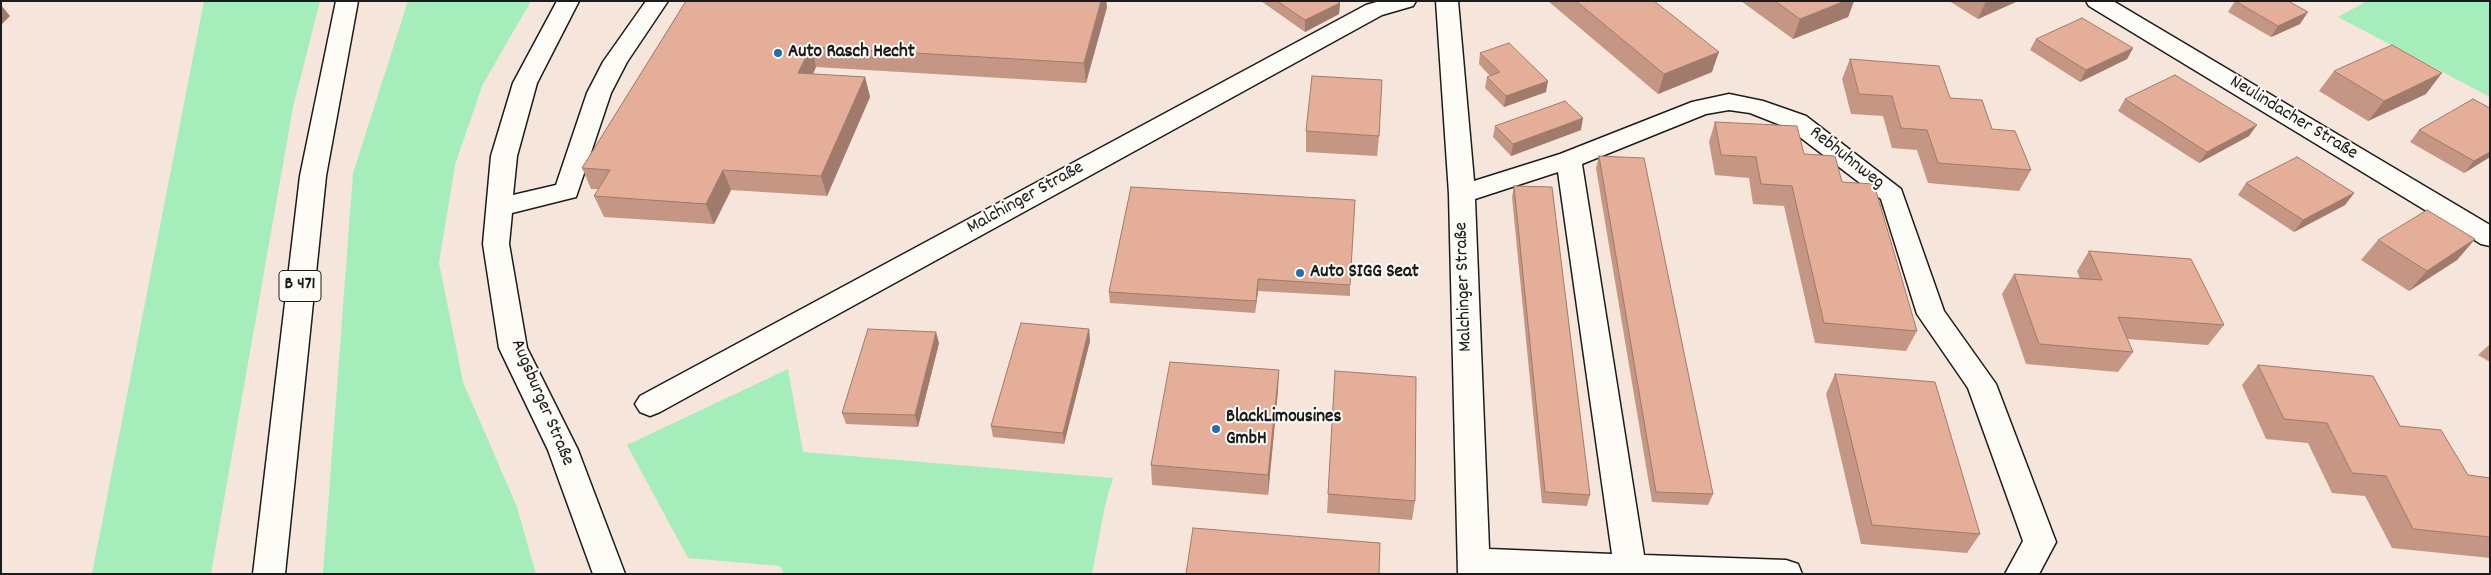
<!DOCTYPE html>
<html>
<head>
<meta charset="utf-8">
<style>
  body { margin:0 }
  #map { position:relative; width:2491px; height:575px; overflow:hidden; background:#f6e5da; font-family:Dekko,sans-serif }
  canvas { display:block }
  .frame { position:absolute; inset:0; border:2px solid #1c1c1c; pointer-events:none }
</style>
</head>
<body>
<div id="map">
<canvas width="2491" height="575"></canvas>
<div class="frame"></div>
</div>
<script>
const context = document.querySelector('canvas').getContext('2d');
context.lineJoin = 'round';
function paint(path, color) { context.fillStyle = color; context.fill(path, 'evenodd'); }
const toPath = rows => new Path2D(rows.map(r => 'M' + r).join(''));
function trace(path, color, width, dash) { context.strokeStyle = color; context.lineWidth = width; context.lineCap = dash ? 'butt' : 'round'; context.setLineDash(dash || []); context.stroke(path); }
function drawText(font, color, halo, rows, align = 'center') {
  context.font = font + ' Dekko,sans-serif'; context.lineWidth = 4; context.setLineDash([]); context.textBaseline = 'middle'; context.strokeStyle = halo; context.fillStyle = color; for (const [text, x, y, turn = 0] of rows) {
    context.save(); context.translate(x, y); context.rotate((+turn || 0) * Math.PI / 180); context.textAlign = isNaN(turn) ? turn : align; if (halo) context.strokeText(text, 0, 0); context.fillText(text, 0, 0); context.restore();
  }
}
paint(toPath([
  [204,1,320,1,293,107,211,574,92,574],
  [408,1,531,1,482,86,455,165,439,263,463,382,517,507,536,574,323,574,353,173],
  [2367,1,2490,1,2490,97,2338,17],
  [788,369,803,452,1113,478,1105,505,1092,574,784,574,780,566,688,558,627,445]
]), '#a5eebc');
const minor = toPath([
  [557,1,579,1,537,83,517,156,513,195,556,185,587,93,603,62,646,1,668,1,627,62,611,93,576,197,512,213,509,244,527,348,578,450,625,574,593,574,548,450,499,348,483,244,491,156,513,83,557,1],
  [1380,1,1416,1,1413,6,1382,15,660,412,650,416,640,412,635,404,640,396,1366,5,1380,1],
  [1436,1,1458,1,1474,181,1560,154,1692,102,1729,94,1763,101,1806,116,1901,189,1944,311,1996,384,2056,542,2039,574,2005,574,2023,541,1968,388,1917,314,1881,199,1788,128,1750,113,1729,110,1706,114,1582,164,1644,555,1786,560,1798,564,1802,574,1458,574,1449,194,1436,1],
  [1558,172,1612,554,1489,549,1475,199,1558,172],
  [2086,1,2113,1,2490,225,2490,246,2481,244,2089,6,2086,1]
]);
const highway = toPath([
  [336,1,358,1,326,176,285,574,253,574,300,176,336,1]
]);
trace(minor, '#1c1c1c', 3);
trace(highway, '#1c1c1c', 3);
paint(minor, '#fdfcf7');
paint(highway, '#fdfcf7');
paint(toPath([
  [686,1,1106,1,1107,7,1086,83,816,67,813,74,865,77,870,97,827,196,731,190,714,224,604,217,594,196,599,189,591,189,582,168],
  [1261,1,1337,1,1340,3,1339,14,1305,32],
  [1548,1,1654,1,1712,72,1658,94],
  [1741,1,1854,1,1848,17,1793,39],
  [1949,1,2018,1,1978,19],
  [2235,1,2300,24,2271,37,2228,12],
  [2036,39,2133,48,2127,59,2080,82,2030,50],
  [1480,53,1546,92,1504,107,1485,88,1487,77,1490,76,1479,64],
  [1850,59,1950,98,1992,129,2031,170,2019,191,1928,183,1917,150,1892,148,1883,116,1851,114,1842,79],
  [2334,71,2426,94,2368,121,2319,91],
  [2125,99,2249,136,2199,163,2118,111],
  [1715,122,1804,154,1842,182,1917,331,1906,351,1815,343,1784,206,1753,204,1749,178,1715,175,1709,142],
  [1495,126,1581,130,1511,156,1493,137],
  [2419,130,2490,157,2464,173,2410,142],
  [1306,131,1379,136,1377,156,1306,152],
  [1599,156,1713,494,1708,505,1652,502,1596,168],
  [2246,183,2354,193,2345,205,2294,232,2238,195],
  [1514,186,1590,495,1587,506,1542,503,1512,197],
  [1131,187,1350,285,1350,296,1258,291,1255,313,1110,303,1109,292],
  [2475,239,2457,260,2409,291,2361,260,2378,240],
  [2089,251,2224,325,2208,345,2127,339,2133,352,2118,372,2026,364,2002,294,2014,274,2080,279,2077,271],
  [1089,329,1090,341,1064,444,993,437,991,426],
  [939,343,918,427,846,424,842,413],
  [2490,344,2490,362,2478,355],
  [2258,365,2400,426,2468,475,2490,478,2490,558,2392,548,2365,496,2332,493,2308,443,2266,439,2242,385],
  [1835,374,1980,534,1967,553,1861,544,1826,394],
  [1278,390,1268,495,1152,485,1151,465],
  [1334,391,1415,501,1412,520,1327,513]
]), '#c49683');
paint(toPath([
  [1101,1,1106,1,1107,7,1086,83,1084,63],
  [1845,1,1854,1,1848,17,1793,39,1800,19],
  [1986,1,2018,1,1978,19],
  [1340,3,1339,14,1305,32,1305,20],
  [1,5,10,16,1,25],
  [2308,12,2300,24,2271,37,2278,26],
  [811,47,816,67,804,93,798,73],
  [2133,48,2127,59,2080,82,2086,70],
  [1719,52,1712,72,1658,94,1664,74],
  [2442,73,2426,94,2368,121,2384,101],
  [865,77,870,97,827,196,821,176],
  [1548,81,1546,92,1504,107,1506,96],
  [1583,118,1581,130,1511,156,1513,144],
  [2257,125,2249,136,2199,163,2207,152],
  [2490,152,2490,157,2464,173,2474,161],
  [723,170,731,190,714,224,706,204],
  [2354,193,2345,205,2294,232,2303,220],
  [2475,239,2457,260,2409,291,2427,271],
  [1258,279,1258,291,1255,313,1256,301],
  [1089,329,1090,341,1064,444,1063,433],
  [936,332,939,343,918,427,915,415],
  [1279,370,1278,390,1268,495,1268,475]
]), '#a07a6a');
const building = toPath([
  [686,1,1101,1,1084,63,811,47,798,73,865,77,821,176,723,170,706,204,594,196,610,170,582,168,686,1],
  [1277,1,1337,1,1340,3,1305,20,1277,1],
  [1576,1,1654,1,1719,52,1664,74,1576,1],
  [1775,1,1845,1,1800,19,1775,1],
  [2235,1,2288,1,2308,12,2278,26,2235,1],
  [2082,18,2133,48,2086,70,2036,39,2082,18],
  [1509,43,1548,81,1506,96,1487,77,1500,72,1480,53,1509,43],
  [2392,45,2442,73,2384,101,2334,71,2392,45],
  [1850,59,1939,66,1950,98,1982,100,1992,129,2015,131,2031,170,1938,163,1927,130,1901,128,1892,96,1859,94,1850,59],
  [2175,75,2257,125,2207,152,2125,99,2175,75],
  [1312,76,1382,80,1379,136,1306,131,1312,76],
  [2473,99,2490,108,2490,152,2474,161,2419,130,2473,99],
  [1565,101,1583,118,1513,144,1495,126,1565,101],
  [1715,122,1797,126,1804,154,1835,156,1842,182,1874,184,1917,331,1824,323,1792,186,1761,184,1756,157,1721,155,1715,122],
  [1599,156,1644,158,1713,494,1656,492,1599,156],
  [2297,157,2354,193,2303,220,2246,183,2297,157],
  [1514,186,1552,187,1590,495,1545,492,1514,186],
  [1131,187,1355,200,1350,285,1258,279,1256,301,1109,292,1131,187],
  [2427,210,2475,239,2427,271,2378,240,2427,210],
  [2089,251,2191,259,2224,325,2118,317,2133,352,2039,344,2014,274,2102,280,2089,251],
  [1021,323,1089,329,1063,433,991,426,1021,323],
  [868,329,936,332,915,415,842,413,868,329],
  [1170,362,1279,370,1268,475,1151,465,1170,362],
  [2258,365,2373,376,2400,426,2441,430,2468,475,2490,478,2490,537,2413,529,2386,476,2352,473,2327,423,2284,419,2258,365],
  [1335,371,1416,377,1415,501,1328,494,1335,371],
  [1835,374,1935,382,1980,534,1872,525,1835,374],
  [1193,528,1380,543,1379,574,1186,574,1193,528]
]);
paint(building, '#e4ae98');
trace(building, '#a07a6a', 1);
for (const [x, y, r, color] of [
  [778,53,5,"#1f6fb2"],
  [1300,273,5,"#1f6fb2"],
  [1216,429,5,"#1f6fb2"]
]) { const dot = new Path2D(); dot.arc(x, y, r, 0, 2 * Math.PI); context.fillStyle = color; context.fill(dot); trace(dot, '#fdfcf7', 2); }
for (const [x, y, w] of [
  [300,286,42]
]) { const box = new Path2D(); box.roundRect(x - w / 2, y - 15.5, w, 31, 4); context.fillStyle = '#fdfcf7'; context.fill(box); trace(box, '#1c1c1c', 1); }
drawText('bold 18px', '#1c1c1c', null, [
  ["B 471",300,286]
]);
drawText('bold 19px', '#1c1c1c', '#fdfcf7', [
  ["Auto Rasch Hecht",788,53],
  ["Auto SIGG Seat",1310,273],
  ["BlackLimousines",1226,418],
  ["GmbH",1226,440]
], 'left');
drawText('19px', '#1c1c1c', '#fdfcf7', [
  ["Neulindacher Straße",2293,119,31],
  ["Rebhuhnweg",1846,159,38],
  ["Malchinger Straße",1026,199,-29],
  ["Malchinger Straße",1465,287,-92],
  ["Augsburger Straße",541,403,67]
]);
</script>
</body>
</html>
